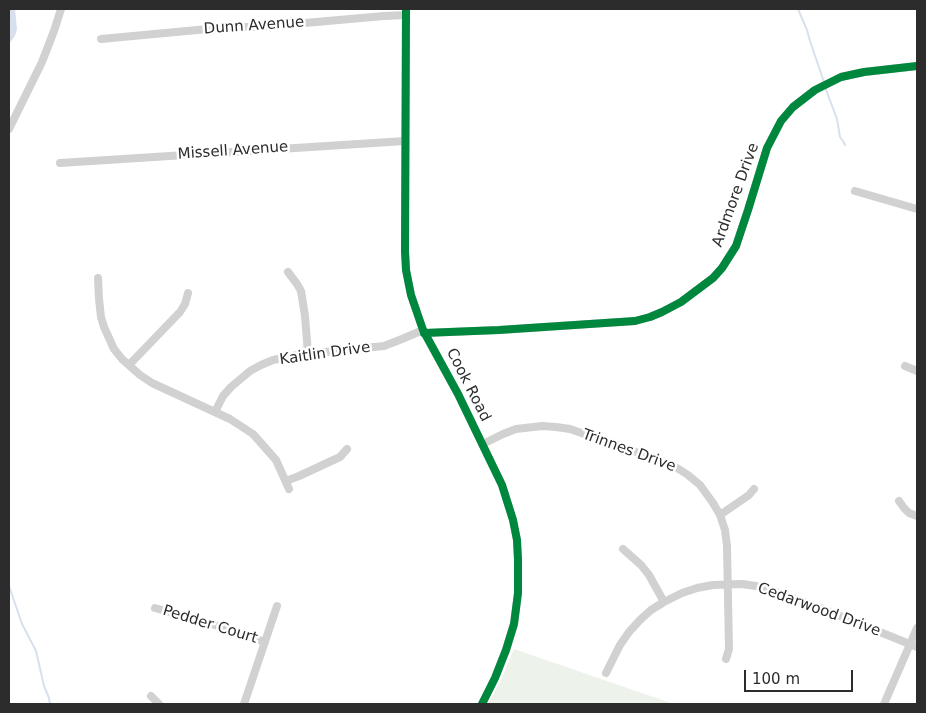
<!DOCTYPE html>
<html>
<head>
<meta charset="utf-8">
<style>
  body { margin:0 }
  #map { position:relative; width:926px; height:713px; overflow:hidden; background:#fff; font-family:"DejaVu Sans",sans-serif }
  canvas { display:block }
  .frame { position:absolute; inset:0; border:10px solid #2c2c2c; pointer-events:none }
  .scale { position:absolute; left:744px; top:670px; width:109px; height:22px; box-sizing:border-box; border:2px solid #2c2c2c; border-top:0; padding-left:6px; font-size:15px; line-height:18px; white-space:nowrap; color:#2c2c2c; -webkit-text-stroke:4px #fff; paint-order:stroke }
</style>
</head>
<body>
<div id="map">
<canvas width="926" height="713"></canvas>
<div class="frame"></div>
<div class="scale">100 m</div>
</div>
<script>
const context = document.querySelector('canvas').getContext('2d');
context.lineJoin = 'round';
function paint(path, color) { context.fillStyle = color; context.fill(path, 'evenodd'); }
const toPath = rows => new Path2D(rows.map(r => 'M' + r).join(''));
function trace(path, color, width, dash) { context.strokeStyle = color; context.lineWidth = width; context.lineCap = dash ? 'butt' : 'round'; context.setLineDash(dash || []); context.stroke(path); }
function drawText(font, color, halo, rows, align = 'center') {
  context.font = font + ' "DejaVu Sans",sans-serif'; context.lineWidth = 5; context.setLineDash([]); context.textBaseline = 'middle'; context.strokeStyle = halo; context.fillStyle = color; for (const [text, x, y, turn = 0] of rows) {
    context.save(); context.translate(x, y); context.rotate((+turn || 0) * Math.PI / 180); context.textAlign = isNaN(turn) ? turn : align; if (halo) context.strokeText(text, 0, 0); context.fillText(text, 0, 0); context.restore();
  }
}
paint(toPath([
  [514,649,604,680,674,704,488,704,500,682]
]), '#edf2eb');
paint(toPath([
  [9,9,15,9,17,29,15,36,9,44]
]), '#d8e0ee');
trace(toPath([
  [798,9,807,30,810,41,824,82],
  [825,87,837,119,840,137,843,141,845,145],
  [9,586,22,624,36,651,44,686,49,698,50,704]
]), '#d8e0ee', 2);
trace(toPath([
  [406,9,405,251,406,270,411,295,423,330,458,394,502,485,513,520,517,540,518,560,518,593,514,624,506,650,495,678,482,704],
  [101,39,208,29,282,25,384,16,406,15],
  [9,129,42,62,54,31,61,9],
  [60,163,405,141],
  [855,191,917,209],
  [288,272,297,284,301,291,305,316,308,354],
  [98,278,99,299,101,317,104,327,114,349,122,359,140,375,152,383,230,419,253,434,276,460,289,489],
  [424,333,499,330,635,321,650,317,662,312,681,302,713,278,722,268,736,246,748,210,767,148,781,121,793,107,815,90,841,77,864,72,917,66],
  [129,365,180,312,185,304,188,293],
  [905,366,917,371],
  [215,412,223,396,231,387,250,371,261,365,273,360,297,355,384,346,402,339,423,330],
  [483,444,503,434,516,429,542,426,556,427,570,429,665,462,677,468,688,475,700,485,713,503,720,515,725,530,727,546,729,649,726,659],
  [286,481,299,476,340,457,347,449],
  [899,501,904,508,909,513,917,516],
  [720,515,749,495,754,489],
  [623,549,641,565,649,575,664,602],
  [155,608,209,623,265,642],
  [606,673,620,645,629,632,640,620,651,610,664,602,682,593,697,588,713,585,742,584,756,586,771,590,818,607,917,647],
  [151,696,159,704],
  [244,704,277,606],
  [884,704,917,628]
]), '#d1d1d1', 8);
trace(toPath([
  [406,9,405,251,406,270,411,295,423,330,458,394,502,485,513,520,517,540,518,560,518,593,514,624,506,650,495,678,482,704],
  [424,333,499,330,635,321,650,317,662,312,681,302,713,278,722,268,736,246,748,210,767,148,781,121,793,107,815,90,841,77,864,72,917,66]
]), '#00873e', 8);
drawText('15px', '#2c2c2c', '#fff', [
  ["Dunn Avenue",254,26,-4],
  ["Missell Avenue",233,151,-4],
  ["Ardmore Drive",736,195,-70],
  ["Kaitlin Drive",325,354,-8],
  ["Cook Road",468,385,63],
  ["Trinnes Drive",629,451,20],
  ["Cedarwood Drive",819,610,20],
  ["Pedder Court",210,625,17]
]);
</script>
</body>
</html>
